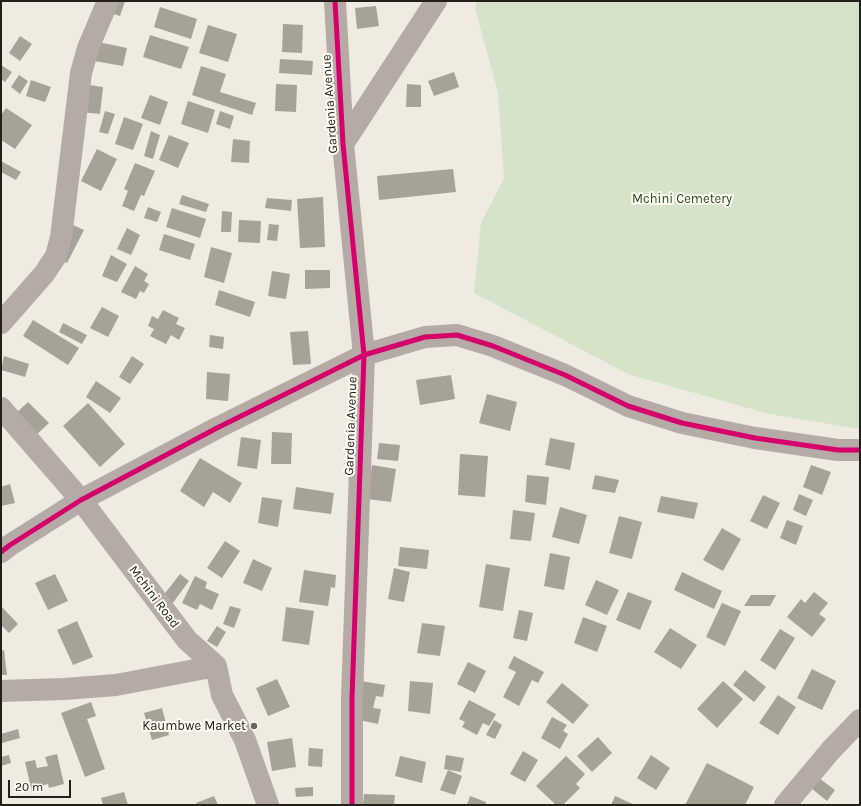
<!DOCTYPE html>
<html>
<head>
<meta charset="utf-8">
<style>
  body { margin:0 }
  #map { position:relative; width:861px; height:806px; overflow:hidden; background:#efebe1; font-family:Karla,sans-serif }
  canvas { display:block }
  .frame { position:absolute; inset:0; border:2px solid #222019; pointer-events:none }
  .scale { position:absolute; left:8px; top:780px; width:63px; height:18px; box-sizing:border-box; border:2px solid #222019; border-top:0; padding-left:5px; font-size:12px; line-height:14px; white-space:nowrap; color:#222019; -webkit-text-stroke:3px #fffcf4; paint-order:stroke }
</style>
</head>
<body>
<div id="map">
<canvas width="861" height="806"></canvas>
<div class="frame"></div>
<div class="scale">20 m</div>
</div>
<script>
const context = document.querySelector('canvas').getContext('2d');
context.lineJoin = 'round';
function paint(path, color) { context.fillStyle = color; context.fill(path, 'evenodd'); }
const toPath = rows => new Path2D(rows.map(r => 'M' + r).join(''));
function trace(path, color, width, dash) { context.strokeStyle = color; context.lineWidth = width; context.lineCap = dash ? 'butt' : 'round'; context.setLineDash(dash || []); context.stroke(path); }
function drawText(font, color, halo, rows, align = 'center') {
  context.font = font + ' Karla,sans-serif'; context.lineWidth = 4; context.setLineDash([]); context.textBaseline = 'middle'; context.strokeStyle = halo; context.fillStyle = color; for (const [text, x, y, turn = 0] of rows) {
    context.save(); context.translate(x, y); context.rotate((+turn || 0) * Math.PI / 180); context.textAlign = isNaN(turn) ? turn : align; if (halo) context.strokeText(text, 0, 0); context.fillText(text, 0, 0); context.restore();
  }
}
paint(toPath([
  [477,1,860,1,860,429,769,414,628,374,474,293,481,223,504,178,498,93,475,8]
]), '#d5e3ca');
paint(toPath([
  [105,1,125,1,120,16,102,10],
  [376,6,379,26,357,29,355,8],
  [160,7,197,19,191,39,154,27],
  [283,24,303,25,302,53,282,52],
  [208,25,237,34,228,62,199,53],
  [150,35,189,47,181,69,143,57],
  [20,36,32,44,20,61,9,53],
  [98,42,127,48,123,66,94,61],
  [280,59,313,61,312,75,279,73],
  [1,65,12,72,5,82,1,79],
  [201,66,226,74,220,92,256,103,252,115,192,95],
  [454,72,459,87,434,96,428,81],
  [19,75,28,81,20,94,11,87],
  [31,80,51,87,45,102,26,96],
  [83,84,103,87,100,114,80,112],
  [276,84,297,85,296,112,275,111],
  [407,84,421,85,421,107,406,107],
  [150,95,168,102,160,125,141,118],
  [188,101,215,110,208,133,181,124],
  [6,108,32,125,15,149,1,140,1,115],
  [105,111,115,114,108,134,99,132],
  [220,111,234,116,230,129,216,124],
  [124,117,143,124,133,150,115,144],
  [151,131,160,135,153,159,144,156],
  [169,135,189,143,178,168,159,160],
  [233,139,250,141,249,163,231,162],
  [97,149,117,159,101,191,81,181],
  [1,161,21,172,16,180,1,172],
  [135,163,155,171,144,196,141,195,134,211,122,206,128,191,124,189],
  [453,169,456,192,379,200,377,176],
  [182,195,209,204,206,212,179,204],
  [323,197,325,247,300,248,297,199],
  [267,198,292,200,291,211,265,208],
  [148,207,161,212,157,222,144,218],
  [172,208,206,219,200,238,166,227],
  [222,211,232,212,231,232,221,232],
  [239,220,261,221,260,243,238,242],
  [269,224,279,225,277,241,267,240],
  [73,225,84,230,67,263,53,256],
  [127,228,140,235,131,255,117,249],
  [164,234,195,244,190,260,159,250],
  [211,247,232,253,224,283,204,277],
  [111,255,127,264,117,282,102,276],
  [135,266,148,274,144,281,149,284,144,293,140,291,136,299,121,292],
  [305,270,330,270,330,288,305,289],
  [272,271,290,274,286,299,268,296],
  [219,290,255,302,250,317,215,305],
  [102,307,119,316,108,337,90,328],
  [163,310,179,318,176,324,185,328,179,340,171,335,166,344,150,336,154,329,148,326,152,316,158,319],
  [33,320,79,348,68,365,23,336],
  [63,323,87,335,82,344,59,332],
  [308,331,311,364,293,365,290,332],
  [210,335,224,337,223,349,209,347],
  [4,356,29,364,25,377,1,370],
  [132,356,144,364,130,384,119,377],
  [207,372,230,374,228,401,206,399],
  [451,375,455,399,420,405,416,380],
  [96,381,121,398,110,413,86,397],
  [487,394,517,402,510,431,479,423],
  [28,402,49,423,33,438,12,417],
  [88,403,125,444,100,467,63,426],
  [272,432,292,433,291,464,271,464],
  [241,437,261,440,257,469,237,466],
  [550,438,575,443,570,470,545,465],
  [379,443,400,445,398,461,377,459],
  [460,454,488,456,485,497,458,495],
  [200,458,242,483,230,503,213,492,204,507,180,491],
  [372,465,396,469,391,502,367,499],
  [811,465,831,472,822,495,803,487],
  [527,475,549,477,546,505,525,502],
  [595,475,619,480,615,493,592,489],
  [10,484,15,503,1,506,1,487],
  [296,487,334,493,331,514,293,509],
  [799,494,813,500,806,516,793,510],
  [763,495,780,503,767,529,750,521],
  [661,496,698,503,694,519,657,512],
  [262,497,282,500,278,527,258,523],
  [560,507,587,515,579,544,552,537],
  [513,510,535,513,531,541,510,539],
  [619,516,642,522,632,559,609,553],
  [787,520,803,526,796,545,780,538],
  [722,528,741,539,723,571,703,560],
  [225,541,240,551,222,578,207,568],
  [400,547,429,550,427,569,398,566],
  [550,553,570,557,564,590,544,586],
  [253,559,272,568,262,591,243,583],
  [486,564,510,568,503,611,479,607],
  [394,568,410,572,404,602,388,599],
  [304,570,336,575,335,588,331,587,328,606,299,602],
  [682,572,722,591,714,609,674,590],
  [55,574,68,601,48,610,35,583],
  [180,574,189,581,169,608,159,601],
  [195,576,207,582,205,588,219,594,212,610,200,604,197,610,182,603],
  [596,580,619,590,607,615,585,605],
  [628,592,652,601,640,630,616,620],
  [814,592,828,603,819,614,826,619,812,637,787,617,801,599,805,603],
  [751,595,776,595,770,606,744,606],
  [722,603,741,611,725,646,706,637],
  [1,606,18,624,9,633,1,625],
  [230,606,241,609,234,628,223,624],
  [286,607,314,611,309,645,282,641],
  [519,610,533,613,527,641,513,638],
  [583,617,607,626,597,652,574,643],
  [77,621,93,657,73,665,57,630],
  [422,623,445,626,440,656,417,653],
  [217,626,226,632,217,647,207,641],
  [670,628,697,645,681,669,654,652],
  [780,629,795,638,775,670,760,660],
  [4,650,7,675,1,675,1,651],
  [514,656,544,672,538,683,532,680,519,706,503,697,516,672,508,668],
  [468,662,486,671,475,693,457,684],
  [812,669,836,681,822,710,797,698],
  [745,670,766,687,754,702,733,685],
  [277,679,290,707,268,716,256,688],
  [361,681,385,685,383,697,376,696,373,708,381,709,378,724,354,719],
  [410,681,433,683,430,714,408,711],
  [723,681,743,699,717,728,697,709],
  [562,683,589,705,573,724,546,702],
  [778,695,796,707,778,735,759,723],
  [469,700,496,714,489,726,483,723,477,735,462,727,465,722,459,719],
  [91,702,96,716,87,719,105,769,85,777,61,713],
  [162,708,169,735,152,740,144,713],
  [552,717,567,725,563,731,568,734,560,749,541,738],
  [494,720,502,725,495,739,486,735],
  [18,729,20,738,2,743,1,734],
  [598,737,612,753,592,772,577,756],
  [292,738,296,767,272,771,267,742],
  [309,748,323,749,322,767,308,766],
  [523,751,538,760,525,782,510,774],
  [57,754,64,784,49,788,48,784,41,786,42,790,32,792,25,762,35,760,37,768,48,766,45,757],
  [9,755,11,763,1,766,1,757],
  [446,755,464,758,461,772,444,769],
  [651,755,670,768,656,790,637,778],
  [400,756,426,762,422,783,395,776],
  [566,756,585,774,576,784,580,788,563,805,556,805,536,786],
  [707,763,754,787,745,805,685,805],
  [448,770,462,776,455,795,440,790],
  [819,778,835,790,827,801,811,788],
  [313,787,313,796,296,797,295,788],
  [124,792,128,805,103,805,101,798],
  [364,794,395,795,394,805,363,805],
  [214,796,218,805,197,805,196,803],
  [470,796,486,802,486,805,467,805],
  [615,796,635,805,611,805]
]), '#a6a296');
trace(toPath([
  [335,1,343,144,364,355,352,698,352,805],
  [343,144,436,1],
  [1,323,44,274,56,256,61,237,81,73,88,48,108,1],
  [1,408,81,500,187,640,216,666,222,695,245,740,268,805],
  [1,552,10,545,81,500,217,428,364,355,425,337,457,335,493,346,565,375,628,406,682,423,755,438,838,450,860,450],
  [1,691,64,689,116,685,216,666],
  [785,805,831,750,860,720]
]), '#b6aaa6', 22);
trace(toPath([
  [335,1,343,144,364,355,352,698,352,805],
  [1,552,10,545,81,500,217,428,364,355,425,337,457,335,493,346,565,375,628,406,682,423,755,438,838,450,860,450]
]), '#d6006c', 5);
for (const [x, y, r, color] of [
  [254,726,4,"#6a675f"]
]) { const dot = new Path2D(); dot.arc(x, y, r, 0, 2 * Math.PI); context.fillStyle = color; context.fill(dot); trace(dot, '#fffcf4', 1.5); }
drawText('13px', '#222019', '#fffcf4', [
  ["Gardenia Avenue",330,104,-94],
  ["Gardenia Avenue",351,426,-88],
  ["Mchini Road",154,597,53]
]);
drawText('13px', '#244b1a', '#fffcf4', [
  ["Mchini Cemetery",682,199]
]);
drawText('13px', '#222019', '#fffcf4', [
  ["Kaumbwe Market",246,726]
], 'right');
</script>
</body>
</html>
